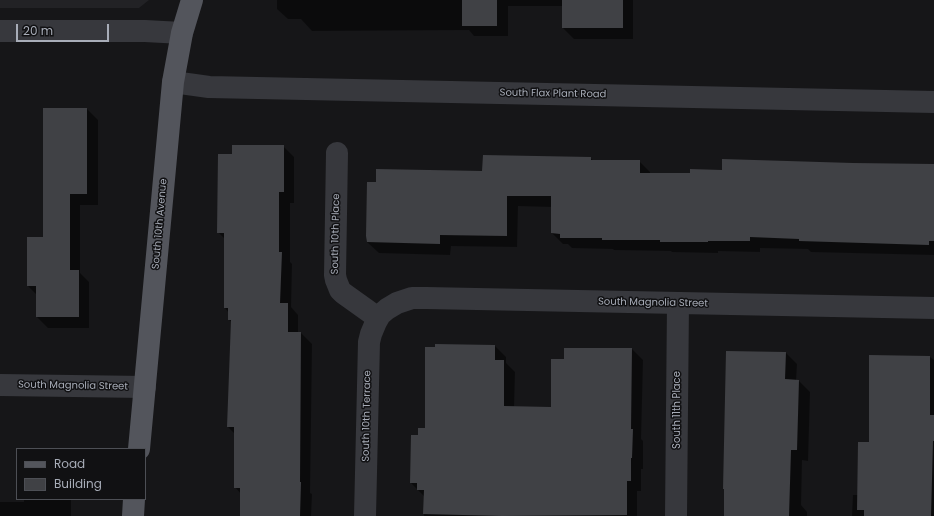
<!DOCTYPE html>
<html>
<head>
<meta charset="utf-8">
<style>
  body { margin:0 }
  #map { position:relative; width:934px; height:516px; overflow:hidden; background:#161618; font-family:Poppins,sans-serif }
  canvas { display:block }
  .legend { position:absolute; left:16px; top:448px; width:130px; height:52px; box-sizing:border-box; background:#111113; border:1px solid #4d4f55; margin:0; padding:5px 7px; list-style:none; font-size:12px; color:#a8adb8 }
  .legend li { display:flex; align-items:center; gap:8px; height:20px }
  .legend b { width:20px; border:1px solid #4d4f55 }
  .scale { position:absolute; left:16px; top:24px; width:93px; height:18px; box-sizing:border-box; border:2px solid #a8adb8; border-top:0; padding-left:5px; font-size:12px; line-height:14px; white-space:nowrap; color:#a8adb8; -webkit-text-stroke:3px #111113; paint-order:stroke }
</style>
</head>
<body>
<div id="map">
<canvas width="934" height="516"></canvas>
<ul class="legend">
<li><b style="height:5px;background:#53555c"></b>Road</li>
<li><b style="height:11px;background:#404145"></b>Building</li>
</ul>
<div class="scale">20 m</div>
</div>
<script>
const context = document.querySelector('canvas').getContext('2d');
context.lineJoin = 'round';
function paint(path, color) { context.fillStyle = color; context.fill(path, 'evenodd'); }
const toPath = rows => new Path2D(rows.map(r => 'M' + r).join(''));
function trace(path, color, width, dash) { context.strokeStyle = color; context.lineWidth = width; context.lineCap = dash ? 'butt' : 'round'; context.setLineDash(dash || []); context.stroke(path); }
function drawText(font, color, halo, rows, align = 'center') {
  context.font = font + ' Poppins,sans-serif'; context.lineWidth = 3; context.setLineDash([]); context.textBaseline = 'middle'; context.strokeStyle = halo; context.fillStyle = color; for (const [text, x, y, turn = 0] of rows) {
    context.save(); context.translate(x, y); context.rotate((+turn || 0) * Math.PI / 180); context.textAlign = isNaN(turn) ? turn : align; if (halo) context.strokeText(text, 0, 0); context.fillText(text, 0, 0); context.restore();
  }
}
paint(toPath([
  [0,0,149,0,139,8,0,8]
]), '#222225');
paint(toPath([
  [277,0,633,0,633,39,574,39,563,28,563,6,508,6,508,36,474,36,469,30,312,31,301,19,288,19,277,9],
  [44,109,87,109,98,120,98,205,80,205,80,273,89,282,89,328,48,328,37,317,37,295,28,286,44,238],
  [283,146,294,157,294,203,290,203,290,262,292,264,291,307,298,315,298,333,301,333,312,344,310,493,312,494,311,516,241,516,241,494,235,487,235,434,228,427,232,322,229,320,229,313,225,308,225,239,218,232,233,155],
  [590,158,594,161,639,161,650,172,650,174,691,174,723,171,934,165,934,255,811,252,808,249,760,248,760,252,718,251,718,253,672,252,671,251,614,250,613,249,572,248,568,244,563,244,552,233,552,207,518,206,517,247,451,246,450,255,379,253,367,242,483,173],
  [495,346,506,357,506,363,515,372,514,407,552,408,565,360,632,349,643,360,641,439,643,441,643,469,641,469,641,491,637,491,637,516,424,516,425,497,411,483,419,436],
  [786,353,797,364,796,381,799,381,810,392,808,461,802,460,801,505,807,512,807,516,725,516,725,490,724,489],
  [870,356,930,357,934,360,934,516,852,516,853,495,858,495,870,443],
  [24,499,71,499,71,516,0,516,0,502,24,502]
]), '#0007');
paint(toPath([
  [462,0,497,0,497,26,462,26],
  [562,0,623,0,623,28,562,28],
  [43,108,87,108,87,194,70,194,70,270,79,270,79,317,36,317,36,286,27,286,27,237,43,237],
  [232,145,284,145,284,192,279,192,279,252,282,252,280,303,288,303,288,332,301,332,300,482,301,482,300,516,240,516,240,488,234,488,234,427,227,427,231,320,228,320,228,308,224,308,224,233,217,233,218,154,232,154],
  [483,155,591,157,591,160,640,160,640,173,690,173,690,169,722,170,722,159,853,163,934,164,934,241,929,241,929,245,799,241,799,239,750,237,750,241,708,241,708,242,660,242,660,240,602,240,602,238,560,238,560,234,551,233,551,196,507,196,507,236,440,235,440,244,367,242,366,236,367,182,376,182,376,169,482,171],
  [435,344,495,345,495,360,504,360,504,406,551,407,551,359,564,359,564,348,632,348,631,429,633,429,632,458,631,458,631,481,627,481,627,515,502,516,423,514,424,490,417,490,417,483,410,483,411,435,418,435,418,428,425,428,425,347,435,347],
  [726,351,786,352,785,379,799,380,797,450,791,450,789,516,724,516,724,489,723,489],
  [869,355,930,356,930,415,934,415,934,441,933,441,931,516,864,516,864,510,857,510,858,442,869,442]
]), '#404145');
trace(toPath([
  [0,31,145,31,182,33],
  [173,82,209,87,934,102],
  [337,153,335,275,336,280,340,290,343,293,378,318],
  [0,385,145,387],
  [365,516,369,342,371,334,376,322,380,315,387,309,397,303,412,298,426,298,934,308],
  [676,516,678,303]
]), '#37383d', 22);
trace(toPath([
  [139,449,173,82,182,33,192,0],
  [133,516,134,499]
]), '#53555c', 22);
drawText('10px', '#a8adb8', '#111113', [
  ["South Flax Plant Road",553,94,1],
  ["South 10th Avenue",160,224,-85],
  ["South 10th Place",336,234,-89],
  ["South Magnolia Street",653,303,1],
  ["South Magnolia Street",73,386,1],
  ["South 11th Place",677,410,-90],
  ["South 10th Terrace",367,416,-89]
]);
</script>
</body>
</html>
